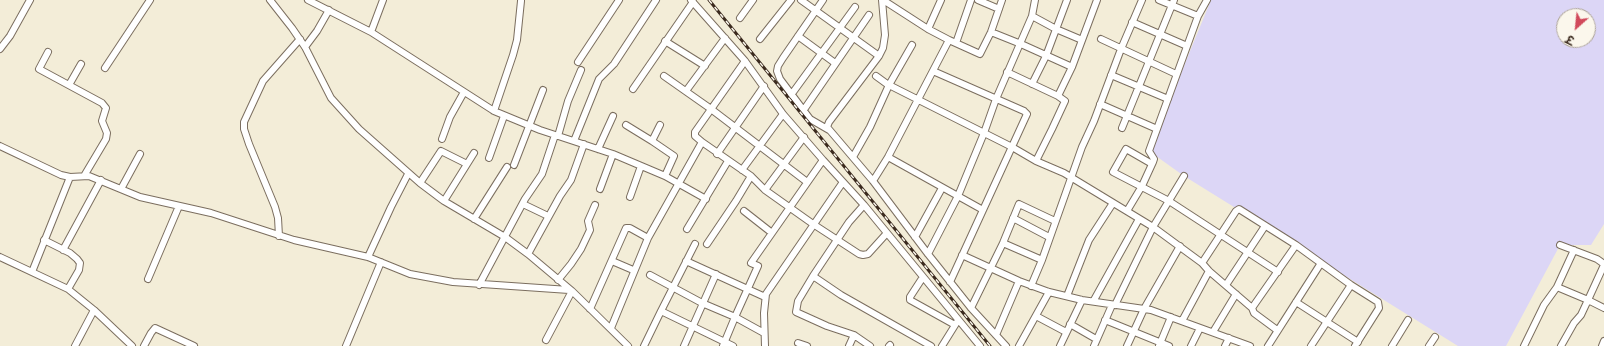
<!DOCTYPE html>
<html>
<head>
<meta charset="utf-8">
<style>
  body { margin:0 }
  #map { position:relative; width:1604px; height:346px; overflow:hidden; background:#f3edd8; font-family:"Gochi Hand","Playpen Sans Deva",sans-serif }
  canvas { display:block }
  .north { position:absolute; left:1556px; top:8px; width:40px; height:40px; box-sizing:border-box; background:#fbf7ec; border:1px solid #aea59a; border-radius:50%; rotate:207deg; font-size:11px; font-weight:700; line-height:16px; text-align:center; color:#3b2a1e }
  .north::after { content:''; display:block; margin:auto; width:14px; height:18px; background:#d1495b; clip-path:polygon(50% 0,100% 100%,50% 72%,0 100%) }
</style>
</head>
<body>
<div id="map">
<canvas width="1604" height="346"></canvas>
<div class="north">उ</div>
</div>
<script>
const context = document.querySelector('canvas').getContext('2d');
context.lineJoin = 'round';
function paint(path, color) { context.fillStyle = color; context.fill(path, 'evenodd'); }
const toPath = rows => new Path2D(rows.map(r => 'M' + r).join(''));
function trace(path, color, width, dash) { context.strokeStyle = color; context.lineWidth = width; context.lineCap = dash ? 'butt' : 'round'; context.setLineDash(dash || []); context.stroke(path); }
paint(toPath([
  [1211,0,1604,0,1604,224,1591,245,1560,245,1506,346,1458,346,1184,176,1149,151],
  [1564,16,1588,16,1588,40,1564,40]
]), '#dcd6f6');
const minor = toPath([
  [270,0,292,28,305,47,331,98,359,129,420,183,444,201,505,237,528,254,572,291,628,346],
  [308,0,371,32,494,111,540,130,613,154,665,176,706,199],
  [691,0,745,61,783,114,823,160,864,205,980,346],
  [801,0,879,56],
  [823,0,783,58,778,66,777,71,780,79,810,119,829,130],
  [882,0,885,35,883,48,879,56,829,122,827,127,873,181,928,254,971,308,1006,346],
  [883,0,928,29,949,40],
  [978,0,999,9],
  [1159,0,1198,16],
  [1032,16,1056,29,1082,40],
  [740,18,753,0],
  [1132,22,1187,46],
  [928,29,941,0],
  [371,32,383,0],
  [991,32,1021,44,1072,67],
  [798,36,835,63],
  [760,39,791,0],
  [1101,39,1176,74],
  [665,41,705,66],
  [956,43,971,0],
  [305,47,317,31,329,10],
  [0,49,10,36,30,0],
  [48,52,39,69,102,103,106,108,102,121,107,133,106,139,84,176],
  [578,62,619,0],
  [105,68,150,0],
  [933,71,1024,111,1027,114,950,282],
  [1007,72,1058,96],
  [1111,75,1168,99],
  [664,76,711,109,807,182],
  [876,76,887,84,1012,147,1036,161,1064,173,1153,227,1202,263,1209,271,1252,308,1254,313,1277,330],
  [1032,84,1046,56,1067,0],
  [69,85,81,64],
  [633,89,693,2],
  [686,91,725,38],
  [791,95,855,7],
  [1100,104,1157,129],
  [494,111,513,55,517,40,521,1],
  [803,111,869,15],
  [626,125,652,141],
  [660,125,652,141,674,156,665,176],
  [1122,128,1174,0],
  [558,136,568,101,581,70],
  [442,139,450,117,464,92],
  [574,141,599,79,614,64,656,0],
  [702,142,695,136,695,132,745,61],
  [0,146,61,175,70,177,89,176,140,197,211,213,294,240,368,257,410,274,453,282,569,290],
  [598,149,613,116],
  [717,154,764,86],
  [853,157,870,127,889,85,912,45],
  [888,157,983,210],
  [489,158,504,116],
  [1036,161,1052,129,1065,101,1058,96,1072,67,1097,0],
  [1152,164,1126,149,1113,172,1169,201,1278,272],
  [514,165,543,90],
  [742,170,783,114],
  [873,181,888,157,949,40,980,54,991,32,1002,0],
  [420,183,441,151,467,164],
  [121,189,140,154],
  [600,189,613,154],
  [765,190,804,137],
  [630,197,641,166],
  [444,201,474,153],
  [523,204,548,216],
  [864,205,849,222,813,276,798,301,796,312,827,326,854,335,870,346],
  [744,211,772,233],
  [1127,211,1142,186,1153,162,1154,159,1149,151,1198,16,1207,0],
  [1013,218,1049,237],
  [474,219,507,167],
  [687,229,728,161],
  [279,236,278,218,275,207,249,144,244,129,244,122,263,81,300,39],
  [915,237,942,188],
  [44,240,70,253,77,259,80,263,79,270,68,289],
  [1003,243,1042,260],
  [707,244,736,201,751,176],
  [1560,245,1597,259,1604,264],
  [63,250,101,180],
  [528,254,560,196,571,180,584,144],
  [928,254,958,196,984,133,996,99,1032,16,1035,0],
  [962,255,1019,281,1049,292,1082,300,1151,310,1250,346],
  [0,257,68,289,94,310,132,346],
  [368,257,391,207,408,174],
  [612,261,633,270],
  [686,261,765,297],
  [1202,263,1236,211,1239,209,1296,245,1351,285,1378,302,1379,308,1355,346],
  [32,272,70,177],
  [650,275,702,303,735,317,758,266,751,263,823,160],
  [813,276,841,295,931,346],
  [923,277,910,297,910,300,955,325],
  [148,279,179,206],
  [558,280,571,264,581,249,590,230,588,221,595,205],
  [479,285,525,199,542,174,555,135],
  [1226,285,1265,226],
  [1031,286,1042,260,1082,147,1094,121,1121,49,1142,0],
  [1557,287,1574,250],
  [1067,296,1089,240,1113,203],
  [1094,300,1139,219],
  [1296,302,1358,342],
  [1115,305,1153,227,1184,176],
  [971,308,1003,243,1019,204,1055,221],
  [1252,308,1296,245],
  [590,309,626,228,630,228,648,238],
  [661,311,695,244],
  [1036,316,1066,332],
  [1105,320,1169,346],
  [1182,321,1209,271],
  [1070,324,1096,339],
  [611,328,648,238,702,142,751,176,765,190,813,224,859,254,863,255,868,254,887,233],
  [1213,332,1236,294],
  [996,335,1019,281],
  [546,340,572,291],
  [798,343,807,346],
  [75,346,94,310],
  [144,346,151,333,155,328,194,346],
  [346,346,381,262],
  [644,346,661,311,733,346],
  [684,346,716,274],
  [723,346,735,317,764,333],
  [765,346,764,313,766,294,843,182],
  [849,346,854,335],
  [889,346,890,345],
  [942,346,957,322],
  [1019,346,1049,292],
  [1060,346,1082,300],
  [1094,346,1112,305],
  [1127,346,1144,309,1180,246],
  [1159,346,1171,317],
  [1191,346,1200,328],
  [1225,346,1229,338],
  [1268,346,1321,263],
  [1311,346,1351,285],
  [1392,346,1408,320],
  [1429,346,1435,337],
  [1524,346,1544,305,1557,287,1588,300,1604,265],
  [1561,346,1574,323,1581,315,1588,300,1604,308],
  [1602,346,1604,341]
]);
trace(minor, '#7b6e5f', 8);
trace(minor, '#fff', 6);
const rail = toPath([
  [709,0,990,346]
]);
trace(rail, '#3b2a1e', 3);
trace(rail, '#fbf7ec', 1.5, [4.5]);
</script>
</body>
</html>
